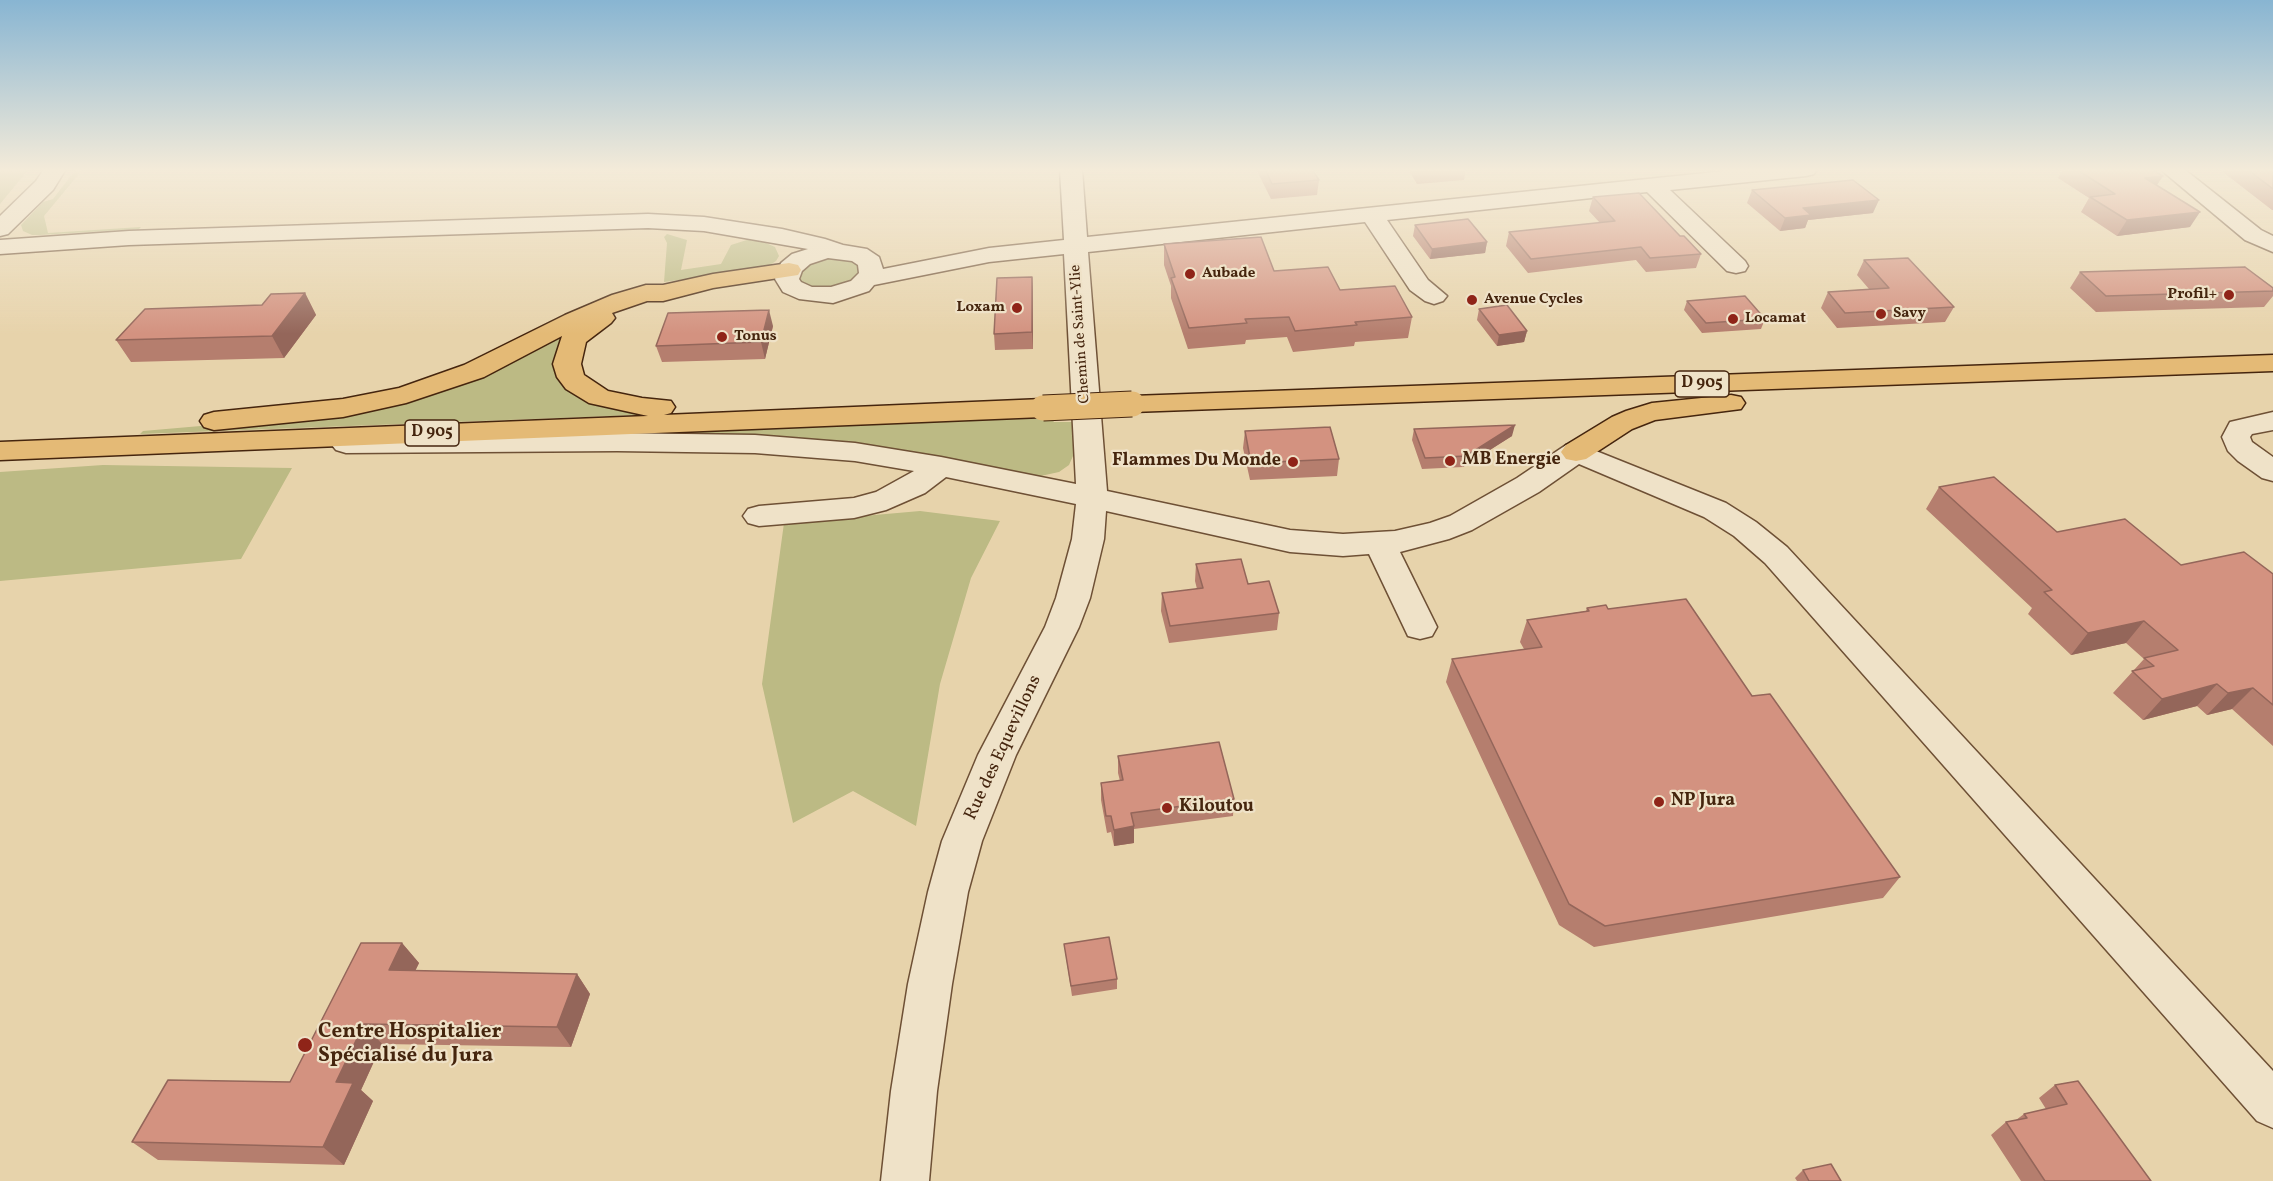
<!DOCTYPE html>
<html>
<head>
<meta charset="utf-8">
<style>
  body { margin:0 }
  canvas { display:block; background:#e7d3ab }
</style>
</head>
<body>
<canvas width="2273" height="1181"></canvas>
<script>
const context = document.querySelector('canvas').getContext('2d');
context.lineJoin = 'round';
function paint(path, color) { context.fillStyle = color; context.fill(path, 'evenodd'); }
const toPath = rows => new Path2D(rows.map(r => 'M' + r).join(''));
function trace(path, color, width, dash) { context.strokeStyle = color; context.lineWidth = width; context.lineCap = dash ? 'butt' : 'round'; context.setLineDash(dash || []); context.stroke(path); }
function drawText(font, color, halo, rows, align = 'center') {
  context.font = font + ' Vollkorn,serif'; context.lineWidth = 4.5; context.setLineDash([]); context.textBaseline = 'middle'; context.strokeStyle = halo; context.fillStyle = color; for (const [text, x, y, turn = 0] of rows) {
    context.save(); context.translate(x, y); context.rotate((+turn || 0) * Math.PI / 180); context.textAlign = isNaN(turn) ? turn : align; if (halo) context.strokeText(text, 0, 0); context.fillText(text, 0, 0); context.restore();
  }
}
paint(toPath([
  [0,169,29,169,0,204],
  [76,169,83,169,44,216,48,233,141,227,139,229,40,235,32,235,23,231,21,225,43,202,53,199],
  [667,234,687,240,681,270,721,264,731,245,750,239,757,239,775,247,779,256,776,261,764,269,664,282,667,243,664,237],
  [839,256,859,263,862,272,848,285,816,289,805,286,799,281,799,271,814,259],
  [566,332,560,358,638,415,140,434,143,431,327,415],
  [1050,417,1054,422,1074,422,1073,456,1069,465,1059,472,1036,477,676,433,679,431],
  [103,465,292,468,241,559,0,581,0,472],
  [920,511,1000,521,971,578,940,684,916,826,853,791,793,823,762,684,784,523]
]), '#bcba84');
const minor = toPath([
  [44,169,66,169,53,190,8,234,0,236,0,216,36,181,44,169],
  [1060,169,1082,169,1087,237,1744,169,1817,169,1814,174,1806,176,1670,190,1745,261,1748,266,1745,271,1736,273,1727,271,1647,192,1387,220,1428,280,1447,296,1443,301,1434,304,1425,301,1410,290,1365,222,1088,252,1107,491,1290,530,1343,534,1395,531,1430,523,1450,516,1517,478,1566,445,1576,443,1726,503,1756,522,1787,547,2273,1071,2273,1128,2257,1121,1765,563,1734,536,1704,517,1579,464,1539,492,1472,530,1449,539,1400,552,1437,627,1432,636,1420,639,1408,636,1369,554,1343,556,1290,552,1106,511,1104,539,1090,598,1079,627,1016,755,982,841,968,892,952,984,937,1091,929,1181,881,1181,891,1091,908,984,928,892,942,841,978,755,1045,627,1056,598,1072,539,1076,504,946,477,925,493,886,510,854,518,759,526,748,523,743,516,748,509,759,506,854,498,876,492,914,471,855,461,755,453,617,451,346,453,336,450,331,444,336,438,346,435,617,433,755,435,855,443,941,457,1076,484,1064,254,989,262,874,285,869,291,833,303,799,299,783,292,775,279,781,263,792,254,808,249,704,231,648,228,129,245,0,254,0,240,129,231,648,214,704,217,782,229,825,239,843,245,867,249,879,257,883,269,989,248,1064,240,1060,169],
  [828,258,852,261,858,265,859,273,851,281,831,287,812,287,801,282,799,279,802,271,810,264,828,258],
  [2160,169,2184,169,2261,230,2273,236,2273,252,2245,240,2160,169],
  [2273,412,2273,430,2252,434,2250,437,2252,442,2273,457,2273,481,2262,478,2238,461,2228,451,2222,437,2230,422,2273,412]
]);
const major = toPath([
  [789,263,798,265,801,270,798,275,713,288,663,301,647,301,612,313,615,318,611,323,586,342,581,364,584,375,608,391,642,398,671,401,675,407,671,413,664,415,1043,399,1053,402,1057,408,1053,414,1043,417,0,460,0,442,648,416,589,403,566,389,557,377,553,364,562,336,484,377,406,403,343,417,214,430,204,427,200,421,204,415,214,412,343,399,399,388,464,365,565,315,612,295,646,285,663,285,713,274,789,263],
  [2273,355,2273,371,1132,412,1122,410,1118,404,1122,398,1132,396,2273,355],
  [1731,395,1741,397,1745,403,1741,409,1655,420,1632,429,1586,459,1576,461,1566,459,1561,452,1566,445,1612,417,1626,411,1652,403,1731,395]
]);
trace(minor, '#6e5035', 3);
trace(major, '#45250e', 3);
paint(minor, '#efe2c8');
paint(major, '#e4ba76');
const majorBridge = toPath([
  [1043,408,1132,404]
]);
trace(majorBridge, '#45250e', 27, []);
trace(majorBridge, '#e4ba76', 25);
paint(toPath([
  [1256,169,1312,169,1319,180,1317,195,1271,199],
  [1408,169,1466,169,1464,180,1417,184],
  [2063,169,2151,169,2157,185,2190,227,2117,236,2081,212,2089,198,2058,178],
  [2219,169,2273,169,2273,210,2272,210],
  [1752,190,1873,213,1808,220,1805,228,1780,231,1747,203],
  [1593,197,1680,236,1701,254,1696,268,1646,272,1636,260,1528,273,1506,246,1509,232,1600,223,1589,211],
  [1415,225,1487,242,1485,253,1430,259,1413,236],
  [1164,244,1274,271,1340,290,1412,317,1408,338,1355,342,1354,346,1293,352,1287,337,1246,340,1245,344,1188,349,1171,298,1171,286,1164,265],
  [1864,260,1954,307,1945,322,1837,328,1821,308,1828,292,1869,289,1857,275],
  [2080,272,2273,288,2273,296,2264,307,2096,312,2070,288],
  [1032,277,1033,293,1033,349,995,350,994,334],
  [305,293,316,315,284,358,131,362,116,340,262,305],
  [1687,301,1765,319,1761,329,1702,333,1684,310],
  [1479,309,1527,331,1524,342,1497,346,1477,320],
  [773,326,765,359,662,362,656,346],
  [1414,429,1512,436,1463,467,1422,469,1412,440],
  [1245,431,1339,459,1337,476,1250,480,1243,448],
  [1939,487,2057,532,2181,565,2273,574,2273,746,2232,709,2207,715,2197,706,2143,720,2113,693,2144,659,2126,643,2071,655,2028,614,2032,608,1926,509],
  [1196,564,1248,584,1279,613,1277,630,1169,643,1161,611,1162,593,1197,589,1195,581],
  [1587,608,1608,609,1752,696,1900,877,1883,898,1594,947,1559,925,1446,682,1452,659,1524,649,1520,642,1527,620,1586,611],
  [1118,756,1234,799,1233,816,1134,829,1134,843,1114,846,1111,832,1107,833,1101,800,1101,783,1120,781,1118,773],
  [402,943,419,963,415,971,577,974,590,994,571,1047,382,1044,361,1090,373,1101,344,1165,158,1160,132,1142,290,1082],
  [1064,944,1117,979,1117,989,1072,996],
  [2055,1085,2151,1181,2021,1181,1991,1135,2006,1122,2016,1120,2024,1114,2046,1109,2039,1098],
  [1803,1170,1841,1181,1797,1181,1795,1178]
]), '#b57e6e');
paint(toPath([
  [2163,176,2153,191,2145,178],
  [1879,200,1873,213,1808,220,1805,228,1780,231,1785,218,1803,208],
  [2200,212,2190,227,2117,236,2127,220],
  [1487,242,1485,253,1430,259,1432,249],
  [1032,277,1033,293,1033,349,1032,332],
  [305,293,316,315,284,358,272,336],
  [769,310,773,326,765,359,761,342],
  [1527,331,1524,342,1497,346,1499,335],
  [1515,425,1512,436,1463,467,1466,456],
  [2144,621,2126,643,2071,655,2088,633],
  [2217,684,2197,706,2143,720,2162,699],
  [2253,688,2232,709,2207,715,2228,693],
  [1134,826,1134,843,1114,846,1114,830],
  [402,943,419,963,406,990,389,970],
  [577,974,590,994,571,1047,557,1027],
  [364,1024,382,1044,361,1090,373,1101,344,1165,323,1147,336,1082]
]), '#94665a');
const building = toPath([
  [1265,169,1312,169,1319,180,1272,184,1265,169],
  [2076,169,2151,169,2163,176,2145,178,2200,212,2127,220,2090,197,2115,194,2076,169],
  [2247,169,2273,169,2273,189,2247,169],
  [1853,180,1879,200,1803,208,1811,215,1785,218,1752,190,1853,180],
  [1639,193,1680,236,1684,236,1701,254,1650,258,1641,247,1531,259,1509,232,1615,221,1593,197,1639,193],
  [1468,219,1487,242,1432,249,1415,225,1468,219],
  [1261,237,1274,271,1328,267,1340,290,1395,286,1412,317,1355,322,1357,325,1295,331,1289,317,1245,319,1247,323,1189,328,1171,278,1175,277,1164,244,1261,237],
  [1908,258,1954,307,1845,313,1828,292,1889,288,1864,260,1908,258],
  [2245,267,2273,288,2273,291,2106,296,2080,272,2245,267],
  [1032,277,1032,332,994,334,997,278,1032,277],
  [305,293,272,336,116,340,145,309,262,305,271,294,305,293],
  [1745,296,1765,319,1706,323,1687,301,1745,296],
  [1507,305,1527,331,1499,335,1479,309,1507,305],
  [769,310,761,342,656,346,668,313,769,310],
  [1515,425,1466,456,1425,458,1414,429,1515,425],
  [1330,427,1339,459,1251,463,1245,431,1330,427],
  [1994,477,2057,532,2125,519,2181,565,2244,552,2273,574,2273,705,2253,688,2228,693,2217,684,2162,699,2132,671,2154,666,2144,658,2178,650,2144,621,2088,633,2044,592,2052,590,1939,487,1994,477],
  [1241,559,1248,584,1269,581,1279,613,1170,626,1162,593,1203,588,1196,564,1241,559],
  [1686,599,1752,696,1770,694,1900,877,1605,926,1569,904,1452,659,1542,647,1527,620,1589,611,1587,608,1606,605,1608,609,1686,599],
  [1219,742,1234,799,1131,813,1134,826,1114,830,1111,816,1106,816,1101,783,1123,780,1118,756,1219,742],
  [1109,937,1117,979,1071,986,1064,944,1109,937],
  [361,943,402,943,389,970,577,974,557,1027,364,1024,336,1082,353,1083,323,1147,132,1142,168,1080,290,1082,361,943],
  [2078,1081,2151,1181,2045,1181,2006,1122,2027,1118,2024,1114,2067,1104,2055,1085,2078,1081],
  [1831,1164,1841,1181,1809,1181,1803,1170,1831,1164]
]);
paint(building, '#d39280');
trace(building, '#94665a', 1.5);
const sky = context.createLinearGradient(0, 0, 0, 334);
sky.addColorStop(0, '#88b5d2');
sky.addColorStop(0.51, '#f4ebd9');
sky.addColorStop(1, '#f4ebd900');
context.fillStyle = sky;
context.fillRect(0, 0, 2273, 334);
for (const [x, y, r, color] of [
  [1190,274,6,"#8f2418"],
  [2229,295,6,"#8f2418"],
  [1472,300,6,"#8f2418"],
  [1017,308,6,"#8f2418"],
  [1881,314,6,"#8f2418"],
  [1733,319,6,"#8f2418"],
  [722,337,6,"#8f2418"],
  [1450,461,6,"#8f2418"],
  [1293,462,6,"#8f2418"],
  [1659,802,6,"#8f2418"],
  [1167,808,6,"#8f2418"],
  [305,1045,8,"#8f2418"]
]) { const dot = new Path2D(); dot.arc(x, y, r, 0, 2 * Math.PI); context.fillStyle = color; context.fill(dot); trace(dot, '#efe2c8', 2); }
drawText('bold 15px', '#45250e', '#efe2c8', [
  ["Aubade",1202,274],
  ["Profil+",2217,295,"right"],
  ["Avenue Cycles",1484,300],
  ["Loxam",1005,308,"right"],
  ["Savy",1893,314],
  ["Locamat",1745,319],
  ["Tonus",734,337]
], 'left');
drawText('15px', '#45250e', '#efe2c8', [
  ["Chemin de Saint-Ylie",1081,334,-94]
]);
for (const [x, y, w] of [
  [1702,384,54],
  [432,433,54]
]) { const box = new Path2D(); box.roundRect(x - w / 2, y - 13, w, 26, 4.5); context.fillStyle = '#efe2c8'; context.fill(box); trace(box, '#45250e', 1.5); }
drawText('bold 16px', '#45250e', null, [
  ["D 905",1702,384],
  ["D 905",432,433]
]);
drawText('bold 18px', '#45250e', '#efe2c8', [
  ["MB Energie",1462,461],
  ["Flammes Du Monde",1281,462,"right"],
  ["NP Jura",1671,802],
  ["Kiloutou",1179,808]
], 'left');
drawText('18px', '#45250e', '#efe2c8', [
  ["Rue des Equevillons",1004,748,-65]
]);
drawText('bold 21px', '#45250e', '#efe2c8', [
  ["Centre Hospitalier",318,1033],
  ["Spécialisé du Jura",318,1057]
], 'left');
</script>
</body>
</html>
